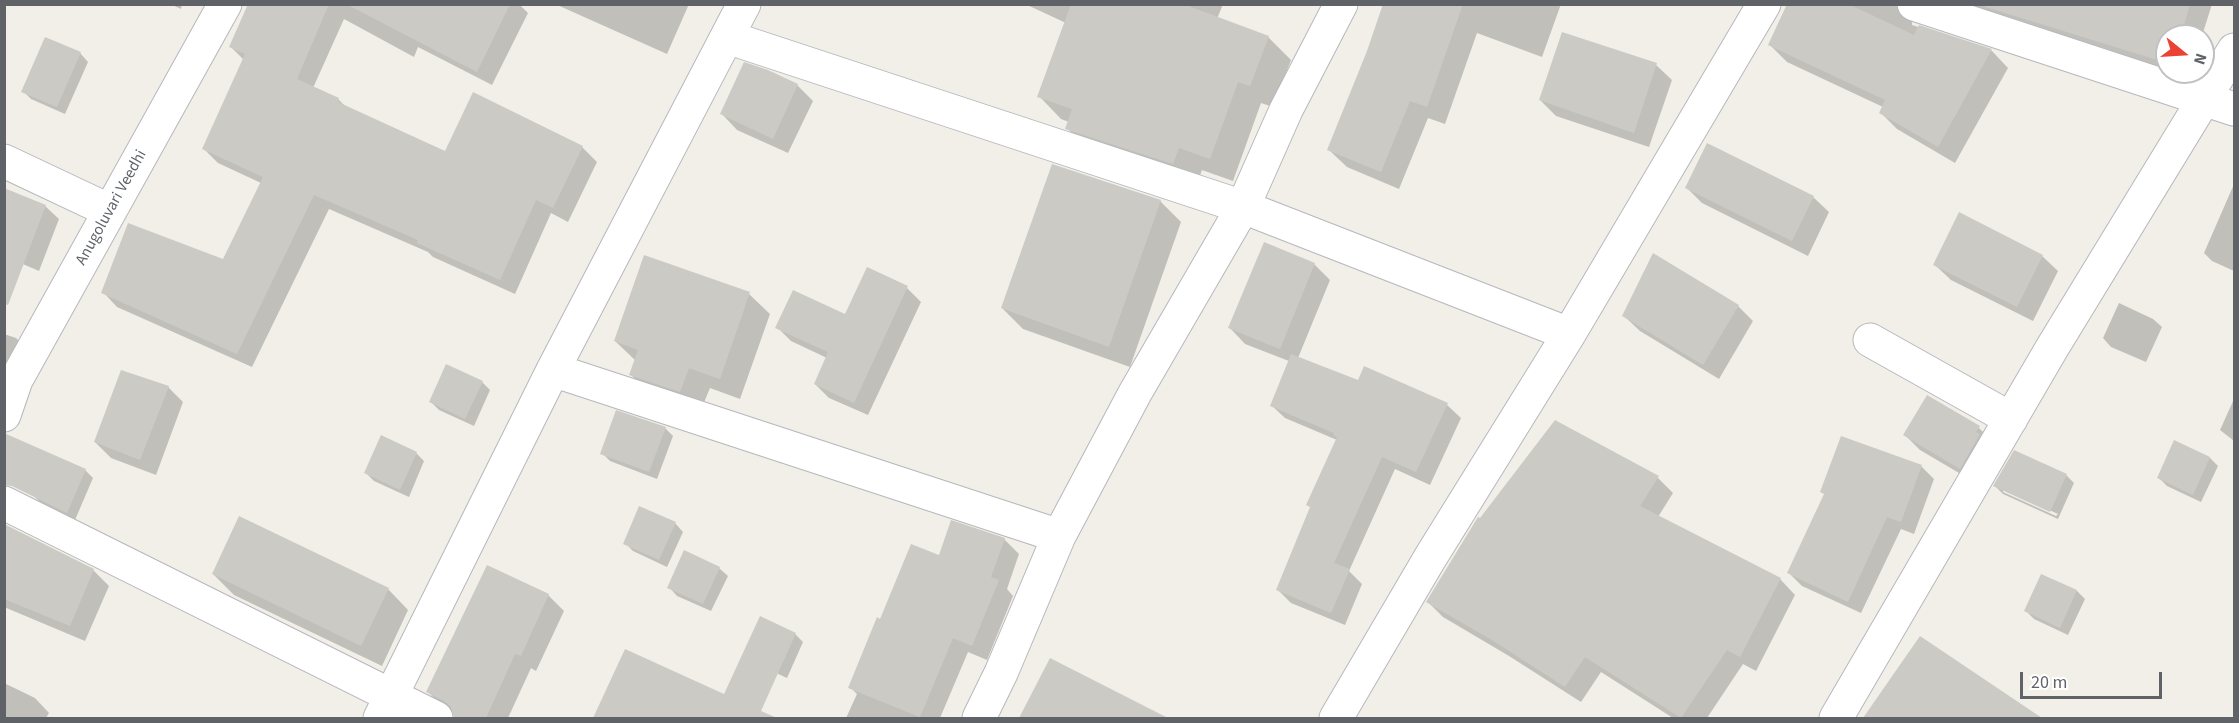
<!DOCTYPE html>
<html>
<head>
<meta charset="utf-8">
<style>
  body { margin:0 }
  #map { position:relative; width:2239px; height:723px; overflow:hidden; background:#f1efe8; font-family:"Source Sans 3",sans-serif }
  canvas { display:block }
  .frame { position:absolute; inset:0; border:6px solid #5f6368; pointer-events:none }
  .north { position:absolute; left:2155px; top:24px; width:60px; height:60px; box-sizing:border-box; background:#fff; border:2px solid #bfc1c3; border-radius:50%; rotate:108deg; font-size:16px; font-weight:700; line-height:24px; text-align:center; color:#5f6368 }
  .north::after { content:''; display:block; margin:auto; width:21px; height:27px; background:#ea4335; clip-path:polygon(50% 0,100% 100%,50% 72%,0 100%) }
  .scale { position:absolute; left:2020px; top:672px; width:142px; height:27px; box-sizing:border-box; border:3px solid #5f6368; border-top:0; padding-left:8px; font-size:18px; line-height:21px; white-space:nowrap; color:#5f6368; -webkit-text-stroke:4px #fff; paint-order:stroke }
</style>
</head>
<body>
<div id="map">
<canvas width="2239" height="723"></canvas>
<div class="frame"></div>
<div class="north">N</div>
<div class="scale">20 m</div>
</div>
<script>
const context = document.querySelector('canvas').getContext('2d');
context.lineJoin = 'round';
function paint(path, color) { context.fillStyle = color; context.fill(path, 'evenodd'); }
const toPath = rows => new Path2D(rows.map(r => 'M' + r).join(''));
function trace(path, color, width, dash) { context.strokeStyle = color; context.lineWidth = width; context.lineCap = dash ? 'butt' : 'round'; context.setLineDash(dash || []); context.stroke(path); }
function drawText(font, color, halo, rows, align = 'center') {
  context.font = font + ' "Source Sans 3",sans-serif'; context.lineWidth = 4.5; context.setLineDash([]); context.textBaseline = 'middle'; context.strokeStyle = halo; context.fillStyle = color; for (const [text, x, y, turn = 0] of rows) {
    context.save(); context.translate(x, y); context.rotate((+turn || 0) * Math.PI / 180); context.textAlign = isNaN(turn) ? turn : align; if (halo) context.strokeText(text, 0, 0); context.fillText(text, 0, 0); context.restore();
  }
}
paint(toPath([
  [170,4,182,4,181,9],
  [250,4,519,4,528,13,492,85,418,47,414,57,344,19,313,88,339,100,346,107,445,153,582,147,597,162,568,222,551,213,515,294,433,257,428,252,329,209,252,367,117,307,103,292,224,261,261,183,218,163,203,148,244,60,231,47],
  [555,4,689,4,667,54],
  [1025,4,1223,4,1217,19,1268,37,1291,60,1273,107,1261,103,1233,181,1202,170,1196,186,1090,151,1067,128,1069,122,1061,119,1039,96,1066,23],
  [1385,4,1561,4,1542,57,1477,33,1445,124,1428,118,1399,189,1347,167,1329,150,1369,51],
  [1788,4,1923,4,1912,16,1912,25,1992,51,2008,68,1955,163,1897,129,1880,112,1883,107,1787,62,1770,45],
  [1944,4,2212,4,2202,36,2167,36,2167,72,2192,72,2189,81],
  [1563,33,1656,65,1672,80,1649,147,1556,116,1540,100],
  [80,53,88,62,65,114,31,99,23,91],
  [797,85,813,101,788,153,737,130,722,114],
  [2234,184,2234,271,2212,261,2204,253],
  [1687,188,1813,197,1829,212,1808,256,1702,203],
  [1160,201,1181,222,1130,367,1023,329,1002,308],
  [45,206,59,219,39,271,4,256],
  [2042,256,2058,271,2033,321,1951,280,1935,265],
  [645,257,749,294,770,314,740,399,710,388,700,412,652,396,631,375,636,361,615,341],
  [1314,264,1330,280,1298,358,1359,382,1365,368,1447,405,1461,418,1430,485,1395,469,1349,571,1362,584,1345,625,1291,603,1278,590,1337,440,1285,418,1271,405,1289,361,1245,344,1230,328],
  [907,288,921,302,868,415,829,398,815,384,827,358,791,341,777,327,846,316],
  [2119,303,2153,319,2162,327,2146,362,2111,347,2103,338],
  [1738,306,1753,321,1719,379,1640,331,1624,316],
  [4,334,16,338,31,353,4,409],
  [482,382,490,390,474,426,439,410,431,402],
  [168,387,183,402,156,475,111,458,95,442],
  [2234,399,2234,441,2220,430],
  [665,428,673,436,657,479,610,461,602,453],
  [1979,428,1994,443,1976,483,1920,450,1905,435],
  [2175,442,2210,458,2218,466,2201,502,2167,486,2159,478],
  [416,453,424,461,409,497,374,481,366,473],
  [1921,466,1934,479,1914,534,1901,529,1861,613,1802,586,1789,573],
  [85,470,93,478,75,520,41,503,33,495],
  [2066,475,2074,483,2058,519,2003,494,1995,486],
  [2003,489,2058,514,2056,516,2003,492],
  [1658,478,1673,493,1658,517,1780,579,1795,595,1756,671,1743,664,1707,718,1673,718,1601,672,1581,702,1509,656,1443,617,1428,602,1480,520],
  [675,523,683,532,667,567,633,551,625,543],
  [4,525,93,570,109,586,85,641,4,607],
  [1004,539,1019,554,1007,589,1013,596,987,660,968,652,940,718,846,718,857,694,850,687,881,621,940,557],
  [719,568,728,576,711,611,677,596,669,587],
  [213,574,388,589,408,610,382,666,234,595],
  [2042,576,2077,591,2085,599,2068,635,2034,619,2026,611],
  [548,595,564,611,536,671,531,668,508,718,456,718,454,713,443,707,428,692],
  [795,634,803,642,787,678,752,662],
  [1920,638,2039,718,1866,718],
  [626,651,753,717,752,718,595,718],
  [1051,660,1165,718,1021,718],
  [4,683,35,698,49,713,46,718,4,718]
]), '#0003');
paint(toPath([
  [248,4,329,4,297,79,339,98,338,102,445,151,473,92,583,146,553,208,536,200,500,280,417,243,418,240,314,195,237,354,101,293,128,223,223,259,263,177,202,149,245,54,229,47],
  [346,4,510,4,477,72],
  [1071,4,1183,4,1269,36,1250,86,1238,82,1210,159,1179,148,1173,164,1065,129,1072,109,1037,97],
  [1383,4,1463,4,1427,107,1410,101,1381,172,1327,150,1367,51],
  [1787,4,1848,4,1914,35,1919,25,1992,49,1938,147,1879,113,1885,100,1768,45],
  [1976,4,2190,4,2181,36,2167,36,2167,63],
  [1562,32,1657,63,1634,133,1539,100],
  [45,37,81,52,57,107,21,92],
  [744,62,768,70,798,84,773,139,720,114],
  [1707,143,1814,196,1792,241,1685,188],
  [1052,164,1161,200,1109,347,1001,308],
  [4,188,46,205,8,305,4,304],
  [1959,212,2043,255,2017,307,1933,265],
  [1264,242,1315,263,1280,349,1228,328],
  [1653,253,1739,305,1703,365,1622,316],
  [644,255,750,292,720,379,689,368,680,392,629,375,638,350,614,341],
  [867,267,908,286,854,403,814,384,828,352,775,328,793,290,845,314],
  [1291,354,1358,380,1364,366,1448,403,1416,472,1382,457,1334,563,1350,569,1331,613,1276,590,1310,507,1306,505,1337,437,1333,435,1334,433,1270,406],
  [446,364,483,381,465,419,429,402],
  [121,370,169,386,140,460,94,442],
  [1927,395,1980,426,1976,432,1980,434,1960,469,1903,435],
  [616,410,666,427,649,472,600,454],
  [1555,420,1659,476,1640,506,1781,578,1740,657,1727,650,1681,718,1585,657,1565,687,1492,640,1426,602,1478,517,1480,518],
  [4,433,86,469,67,513,12,486,4,485],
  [381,435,417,452,400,490,364,473],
  [1841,436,1922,465,1901,522,1887,517,1848,602,1787,573,1824,494,1820,492],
  [2174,440,2210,457,2193,495,2157,478],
  [2014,450,2067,474,2050,512,1993,486],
  [639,506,676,522,659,560,623,544],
  [239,516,389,588,361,646,212,574],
  [951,520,1005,538,991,577,999,580,972,646,953,638,920,717,848,688,877,617,880,619,911,544,939,555],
  [4,524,94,569,70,626,4,599],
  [684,550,720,567,703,604,667,588],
  [487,565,549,594,521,656,515,654,486,718,454,718,451,707,444,701,426,692],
  [2041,574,2077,590,2060,628,2024,611],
  [760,616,796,633,761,711,777,718,593,718,625,649,724,694],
  [1920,636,2042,718,1863,718],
  [1050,658,1168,718,1019,718]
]), '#cccac5');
const street = toPath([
  [1914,4,2234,109],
  [727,37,1243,207,1569,334],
  [4,161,110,211],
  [1870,340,2011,419],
  [553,370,1059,536],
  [4,415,16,380,225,4],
  [4,503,436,718],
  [380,718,553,370,744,4],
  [979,718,1001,673,1059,536,1135,393,1243,207,1286,110,1341,4],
  [1336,718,1430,558,1569,334,1764,4],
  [1836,718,2052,348,2234,50]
]);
trace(street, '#b5b8bc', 35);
trace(street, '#fff', 33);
drawText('16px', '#5f6368', '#fff', [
  ["Anugoluvari Veedhi",112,208,-61]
]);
</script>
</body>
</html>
